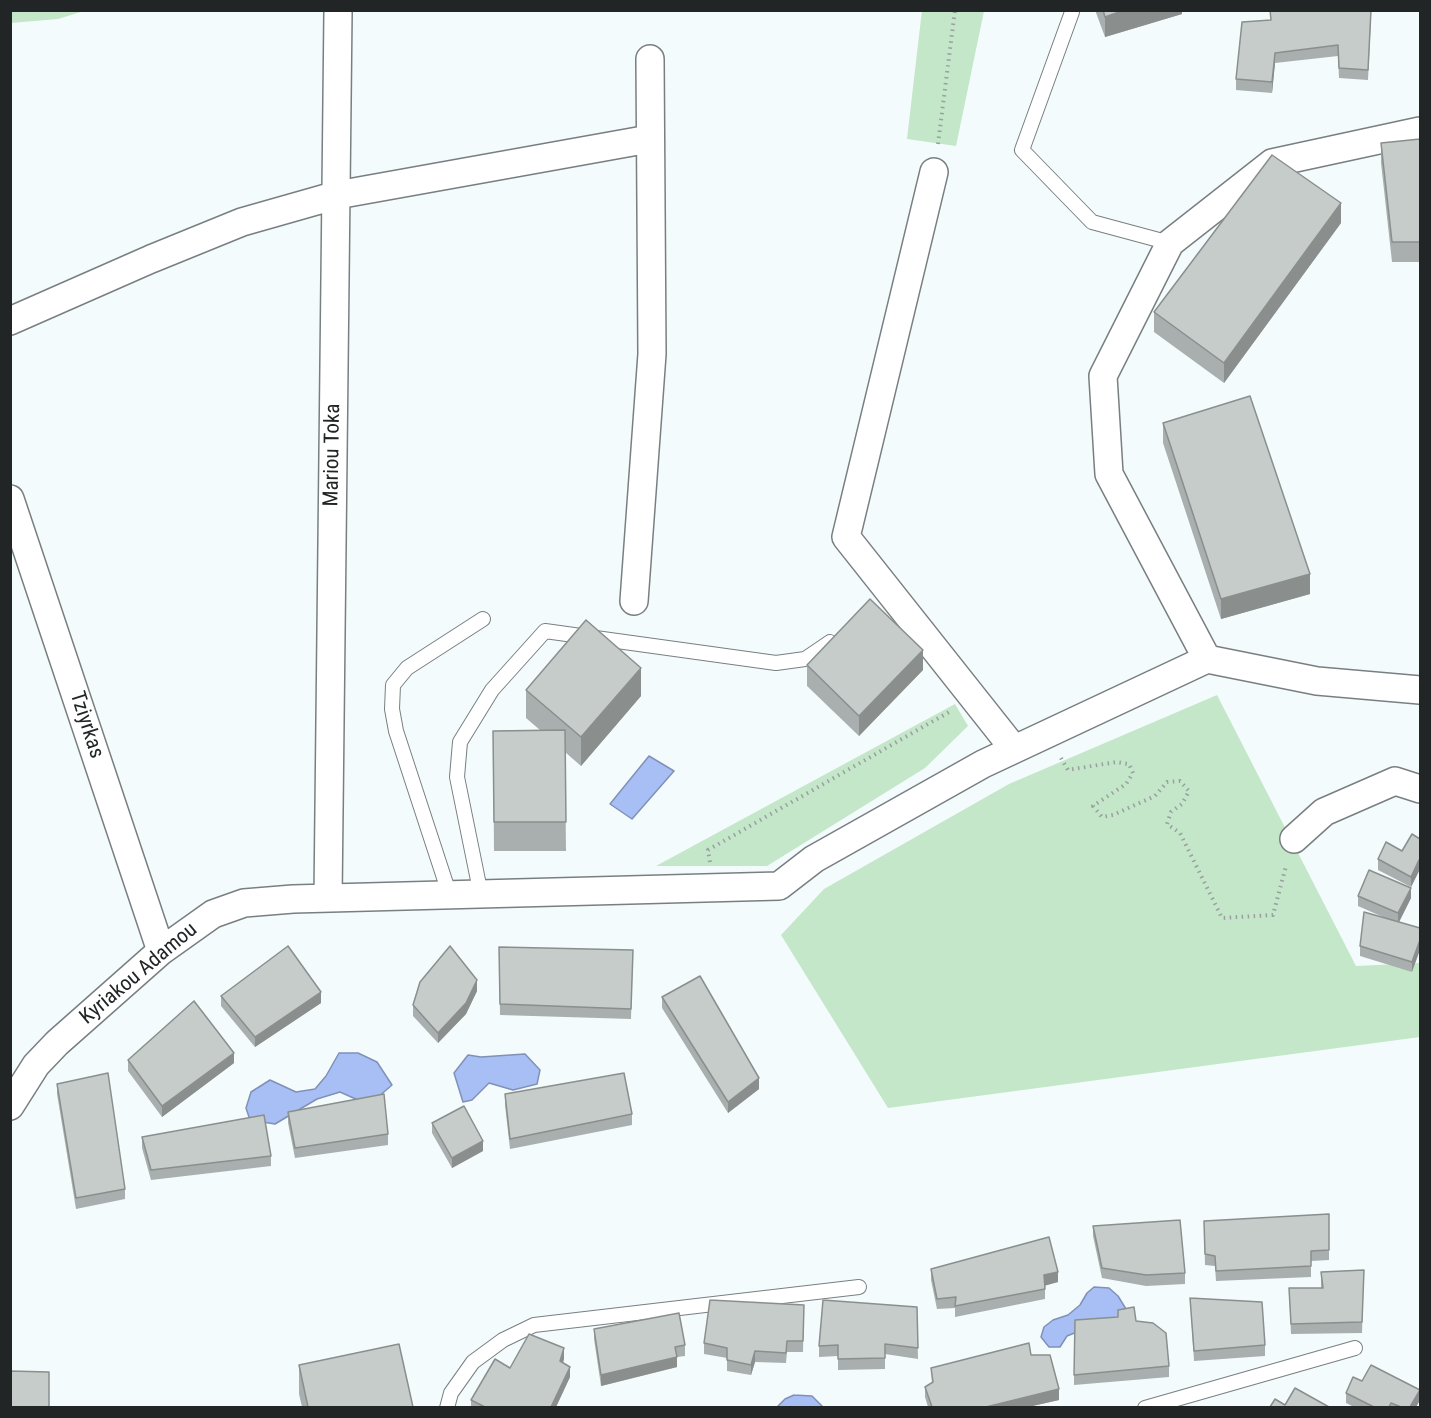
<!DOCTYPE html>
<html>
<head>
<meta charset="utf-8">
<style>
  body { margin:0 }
  #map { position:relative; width:1431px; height:1418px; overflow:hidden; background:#f4fbfd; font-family:"Roboto Condensed",sans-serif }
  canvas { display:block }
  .frame { position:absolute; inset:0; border:12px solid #222526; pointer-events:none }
</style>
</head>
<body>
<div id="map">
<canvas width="1431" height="1418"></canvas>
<div class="frame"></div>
</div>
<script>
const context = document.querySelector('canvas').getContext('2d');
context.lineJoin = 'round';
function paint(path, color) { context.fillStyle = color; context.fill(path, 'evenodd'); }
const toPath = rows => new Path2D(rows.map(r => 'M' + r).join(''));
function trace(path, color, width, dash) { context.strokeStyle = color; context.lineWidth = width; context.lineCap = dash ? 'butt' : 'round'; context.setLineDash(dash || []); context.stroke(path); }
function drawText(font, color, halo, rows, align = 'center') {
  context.font = font + ' "Roboto Condensed",sans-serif'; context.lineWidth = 4.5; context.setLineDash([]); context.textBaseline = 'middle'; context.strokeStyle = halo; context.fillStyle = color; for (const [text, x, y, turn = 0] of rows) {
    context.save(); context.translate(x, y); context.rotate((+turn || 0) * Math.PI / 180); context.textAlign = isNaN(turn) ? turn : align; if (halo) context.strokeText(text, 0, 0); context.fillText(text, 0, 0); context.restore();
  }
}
paint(toPath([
  [11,10,84,10,84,11,58,19,11,23],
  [922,10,984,11,956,146,907,139],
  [1217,695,1356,966,1420,963,1420,1037,888,1108,781,935,824,889,1009,784],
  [955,704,968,726,925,768,767,866,656,866]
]), '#c3e7c8');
const water = toPath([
  [649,756,674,771,632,819,610,804,649,756],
  [339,1053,358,1053,377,1062,392,1085,377,1098,358,1100,340,1092,317,1099,275,1124,250,1120,246,1108,251,1092,270,1080,296,1092,315,1089,326,1076,339,1053],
  [525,1054,540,1070,537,1084,513,1090,489,1083,472,1100,463,1102,454,1073,468,1055,481,1057,525,1054],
  [1094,1287,1109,1288,1118,1296,1126,1309,1118,1327,1082,1330,1067,1336,1060,1347,1049,1347,1041,1337,1044,1327,1053,1320,1068,1315,1080,1305,1087,1293,1094,1287],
  [794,1395,812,1396,823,1407,777,1407,785,1399,794,1395]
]);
paint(water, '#a8bff5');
trace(water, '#8091b7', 1.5);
const lane = toPath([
  [1072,12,1022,150,1092,222,1170,243],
  [481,895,457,777,460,742,492,690,545,631,776,663,805,659,830,642],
  [450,896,396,731,392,709,393,685,407,668,483,619],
  [447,1408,451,1393,473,1362,503,1340,534,1325,859,1287],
  [1145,1408,1355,1348]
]);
const street = toPath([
  [1420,131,1272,163,1170,243,1103,376,1109,474,1207,659,1317,681,1420,690],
  [934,172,846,537,1014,749],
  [10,321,151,259,242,222,337,195,649,139],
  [10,499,161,951],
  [634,601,652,354,650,59],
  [1294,839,1324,812,1395,781,1420,789],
  [328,898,338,12],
  [10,1106,36,1065,57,1043,161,951,213,914,244,903,293,899,779,886,814,859,983,764,1207,659]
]);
trace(lane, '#797f81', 16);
trace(street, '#797f81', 30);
trace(toPath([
  [938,144,955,10],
  [1061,758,1068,770,1116,762,1129,764,1133,773,1126,784,1093,806,1102,817,1113,815,1155,796,1167,782,1180,781,1189,791,1182,804,1171,812,1167,824,1180,833,1222,918,1273,915,1286,866],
  [710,862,708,850,949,712]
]), '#9a9fa0', 4, [1.5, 4.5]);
trace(lane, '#fff', 14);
trace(street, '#fff', 27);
paint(toPath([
  [1095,10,1182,10,1182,14,1105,37],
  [1371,18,1368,80,1339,78,1338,56,1275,63,1272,93,1236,90,1236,79,1242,22],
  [1420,139,1420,262,1392,262,1381,163,1381,143],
  [1341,223,1224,383,1154,332,1154,312],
  [1163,423,1310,594,1221,619,1163,443],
  [807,665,923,670,859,736,807,686],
  [526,690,641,696,581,766,565,752,566,851,494,851,493,731,540,730,526,718],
  [1420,839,1420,872,1419,871,1411,887,1378,870,1378,859,1402,851],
  [1358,896,1411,898,1399,922,1420,928,1412,972,1360,956,1360,946,1383,917,1358,906],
  [499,947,633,950,631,1019,500,1015],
  [477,991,466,1014,438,1043,413,1016,413,1005],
  [221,996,321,1003,255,1047,221,1006],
  [662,997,759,1089,728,1113,662,1008],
  [128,1060,234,1063,162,1117,128,1071],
  [57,1084,125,1189,125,1199,76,1209,57,1094],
  [505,1094,632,1114,632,1125,510,1149,505,1105],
  [288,1112,388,1134,388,1145,295,1158,288,1123],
  [432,1123,483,1151,452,1168,432,1133],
  [142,1137,271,1156,271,1166,151,1180,142,1148],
  [1329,1214,1329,1260,1311,1261,1311,1277,1216,1281,1215,1266,1205,1265,1204,1221],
  [1093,1226,1185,1273,1185,1284,1146,1286,1102,1278,1093,1236],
  [931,1269,1058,1282,1045,1285,1045,1299,955,1317,955,1308,937,1309,931,1280],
  [1364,1270,1362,1333,1291,1334,1289,1288,1321,1288,1321,1272],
  [1190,1298,1265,1345,1265,1356,1194,1361],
  [804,1305,803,1352,787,1352,786,1363,755,1362,751,1375,727,1371,727,1358,704,1354,704,1343],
  [917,1307,918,1359,885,1354,885,1369,838,1370,838,1356,819,1357,819,1346],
  [594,1329,685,1345,685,1356,677,1357,677,1367,601,1386,594,1339],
  [1031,1355,1059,1400,1028,1407,928,1407,925,1397,925,1387,932,1383,931,1368],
  [564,1359,563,1363,570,1377,556,1407,471,1407,471,1400,510,1368],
  [299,1365,413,1407,302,1407,299,1394],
  [1169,1366,1169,1377,1074,1385,1074,1375],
  [1362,1381,1420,1400,1416,1407,1354,1407,1346,1403,1346,1393]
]), '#a9afae');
paint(toPath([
  [1125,10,1182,10,1182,14,1105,37,1105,17],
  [1275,53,1275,63,1272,93,1272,82],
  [1341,203,1341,223,1224,383,1224,363],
  [1310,574,1310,594,1221,619,1221,599],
  [923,650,923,670,859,736,859,716],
  [641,668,641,696,581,766,581,737],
  [1419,860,1419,871,1411,887,1411,877],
  [1411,888,1411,898,1398,924,1398,913],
  [1420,940,1420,950,1412,972,1412,962],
  [477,980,477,991,466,1014,438,1043,438,1033],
  [321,992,321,1003,255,1047,255,1037],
  [234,1053,234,1063,162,1117,162,1106],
  [759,1078,759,1089,728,1113,728,1102],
  [483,1141,483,1151,452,1168,452,1158],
  [1058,1272,1058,1282,1044,1286,1044,1275],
  [564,1348,564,1359,560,1371,560,1361],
  [755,1351,755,1362,751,1375,751,1365],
  [677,1357,677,1367,601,1386,601,1375],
  [570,1367,570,1377,556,1407,551,1407],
  [1059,1389,1059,1400,1028,1407,986,1407],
  [1420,1390,1420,1400,1416,1407,1410,1407]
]), '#8a8f8d');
const building = toPath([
  [1103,10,1125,10,1105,17,1103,10],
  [1270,10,1371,10,1368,70,1339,68,1338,45,1275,53,1272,82,1236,79,1242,22,1271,20,1270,10],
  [1420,139,1420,242,1392,242,1381,143,1420,139],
  [1272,155,1341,203,1224,363,1154,312,1272,155],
  [1250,396,1310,574,1221,599,1163,423,1250,396],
  [870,599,923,650,859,716,807,665,870,599],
  [586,620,641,668,581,737,526,690,586,620],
  [565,730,566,822,494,822,493,731,565,730],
  [1412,834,1420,839,1420,861,1419,860,1411,877,1378,859,1386,842,1402,851,1412,834],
  [1369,870,1411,888,1398,913,1358,896,1369,870],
  [1364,912,1420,928,1420,940,1412,962,1360,946,1364,912],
  [288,946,321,992,255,1037,221,996,288,946],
  [450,946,477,980,466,1003,438,1033,413,1005,420,982,450,946],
  [499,947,633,950,631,1009,500,1004,499,947],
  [700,976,759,1078,728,1102,662,997,700,976],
  [194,1001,234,1053,162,1106,128,1060,194,1001],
  [108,1073,125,1189,76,1198,57,1084,108,1073],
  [624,1073,632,1114,510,1139,505,1094,624,1073],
  [384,1094,388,1134,295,1148,288,1112,384,1094],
  [464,1106,483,1141,452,1158,432,1123,464,1106],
  [264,1115,271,1156,151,1170,142,1137,264,1115],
  [1329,1214,1329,1250,1311,1251,1311,1266,1216,1271,1215,1256,1205,1254,1204,1221,1329,1214],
  [1180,1220,1185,1273,1146,1275,1102,1268,1093,1226,1180,1220],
  [1049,1237,1058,1272,1044,1275,1045,1289,955,1306,956,1297,937,1299,931,1269,1049,1237],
  [1364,1270,1362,1322,1291,1324,1289,1288,1323,1288,1321,1272,1364,1270],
  [1190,1298,1262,1302,1265,1345,1194,1351,1190,1298],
  [710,1300,804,1305,803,1341,787,1341,786,1353,755,1351,751,1365,727,1360,727,1348,704,1343,710,1300],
  [823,1300,917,1307,918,1348,885,1344,885,1358,838,1359,838,1345,819,1346,823,1300],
  [1134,1307,1136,1321,1153,1323,1166,1333,1169,1366,1074,1375,1075,1320,1118,1317,1118,1310,1134,1307],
  [679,1313,685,1345,675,1347,677,1357,601,1375,594,1329,679,1313],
  [529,1334,564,1348,560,1361,570,1367,551,1407,485,1407,471,1400,495,1359,510,1368,529,1334],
  [1029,1343,1031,1355,1050,1355,1059,1389,986,1407,932,1407,925,1387,933,1382,931,1368,1029,1343],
  [399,1344,413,1407,308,1407,299,1365,399,1344],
  [1371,1365,1420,1390,1410,1407,1401,1407,1391,1403,1389,1407,1374,1407,1346,1393,1353,1377,1362,1381,1371,1365],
  [10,1371,49,1372,49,1407,10,1407,10,1371],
  [1295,1388,1329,1407,1270,1407,1275,1399,1285,1405,1295,1388]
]);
paint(building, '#c5ccca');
trace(building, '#8a8f8d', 1.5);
drawText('21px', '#222526', '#fff', [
  ["Mariou Toka",333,455,-89],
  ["Tziyrkas",86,725,72],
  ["Kyriakou Adamou",139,974,-40]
]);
</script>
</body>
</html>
